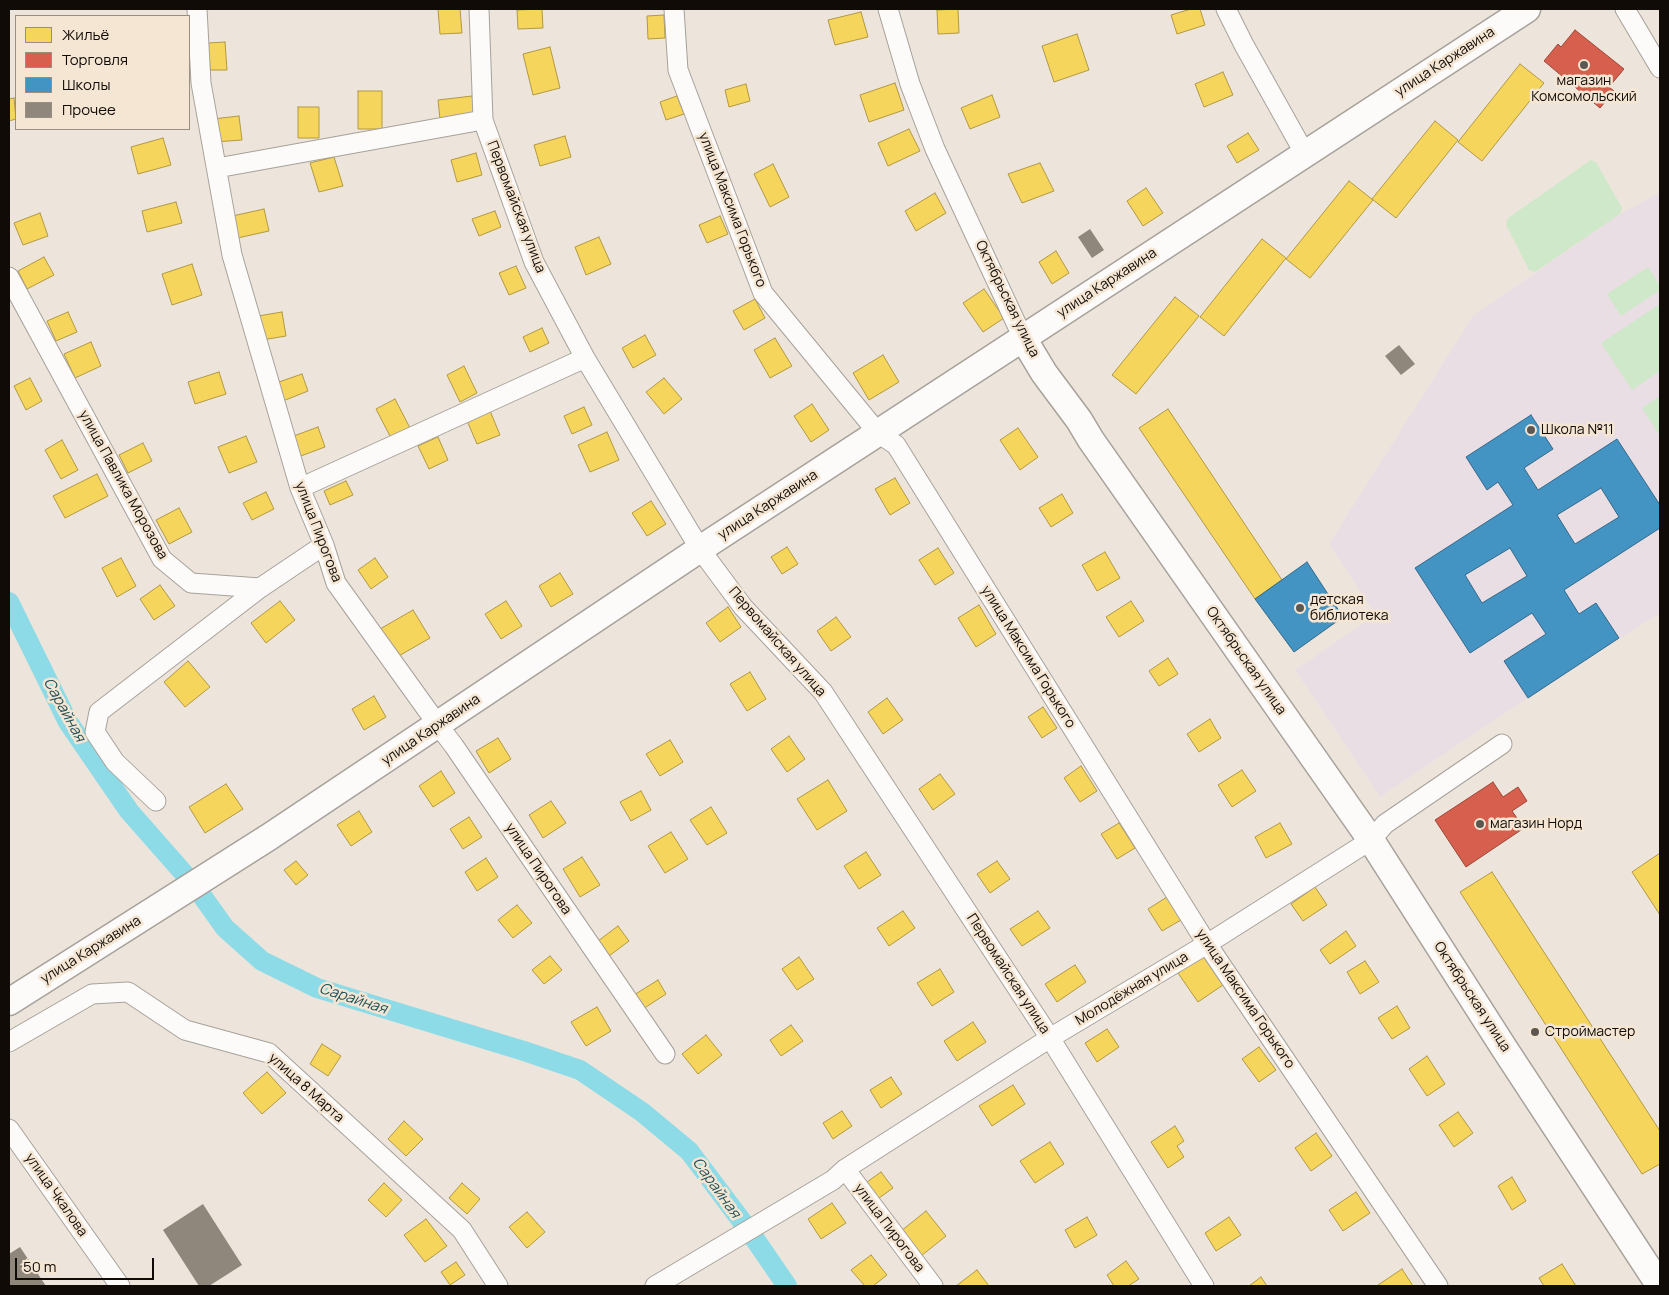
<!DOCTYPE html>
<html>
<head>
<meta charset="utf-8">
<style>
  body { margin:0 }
  #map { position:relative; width:1669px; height:1295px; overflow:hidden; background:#ede5dc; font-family:Manrope,sans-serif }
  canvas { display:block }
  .frame { position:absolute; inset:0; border:10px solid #100b06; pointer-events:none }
  .legend { position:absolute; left:15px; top:15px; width:175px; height:115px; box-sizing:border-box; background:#f5e6d4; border:1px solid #998e82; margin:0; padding:6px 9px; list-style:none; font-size:15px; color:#100b06 }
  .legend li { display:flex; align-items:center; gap:10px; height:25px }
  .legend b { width:25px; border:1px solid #998e82 }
  .scale { position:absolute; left:15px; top:1258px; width:139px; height:22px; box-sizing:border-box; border:2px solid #100b06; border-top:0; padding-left:6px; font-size:15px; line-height:18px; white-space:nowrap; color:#100b06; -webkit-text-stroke:4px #f5e6d4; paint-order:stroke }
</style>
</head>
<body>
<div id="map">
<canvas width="1669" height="1295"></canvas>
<div class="frame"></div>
<ul class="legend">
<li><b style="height:14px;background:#f6d55c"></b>Жильё</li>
<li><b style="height:14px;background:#d6604d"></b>Торговля</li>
<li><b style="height:14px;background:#4393c3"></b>Школы</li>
<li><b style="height:14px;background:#90877c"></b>Прочее</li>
</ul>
<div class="scale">50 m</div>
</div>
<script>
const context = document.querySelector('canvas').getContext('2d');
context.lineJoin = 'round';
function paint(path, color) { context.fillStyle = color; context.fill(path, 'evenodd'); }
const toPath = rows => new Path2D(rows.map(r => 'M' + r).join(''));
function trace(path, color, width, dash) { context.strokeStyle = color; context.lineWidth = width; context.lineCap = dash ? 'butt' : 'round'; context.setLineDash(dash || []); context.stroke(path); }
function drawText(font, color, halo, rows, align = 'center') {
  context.font = font + ' Manrope,sans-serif'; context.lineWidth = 5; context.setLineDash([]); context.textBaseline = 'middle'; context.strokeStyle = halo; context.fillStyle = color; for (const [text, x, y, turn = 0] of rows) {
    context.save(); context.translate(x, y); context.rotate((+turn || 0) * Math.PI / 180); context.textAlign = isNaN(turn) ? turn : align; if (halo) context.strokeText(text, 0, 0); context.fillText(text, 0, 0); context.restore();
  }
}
paint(toPath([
  [1660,192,1660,613,1528,698,1380,797,1295,670,1376,615,1329,544,1473,316,1620,214]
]), '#eadee5');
paint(toPath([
  [1591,160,1596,162,1622,208,1620,214,1535,272,1529,270,1506,225,1508,218],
  [1648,267,1660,286,1660,290,1621,316,1607,294],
  [1660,304,1660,371,1632,390,1601,343],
  [1660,396,1660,436,1642,408]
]), '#cfe8c9');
const homes = toPath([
  [438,9,460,9,462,33,440,34,438,9],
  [542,9,543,28,518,29,517,10,542,9],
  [958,9,959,33,938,34,937,10,958,9],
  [1191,9,1200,9,1205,25,1177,34,1171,15,1191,9],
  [861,12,868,37,835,45,828,20,861,12],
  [664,15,665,38,648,39,647,16,664,15],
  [1077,34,1089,70,1054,82,1042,46,1077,34],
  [225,42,227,70,210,70,208,43,225,42],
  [550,47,560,88,533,95,523,54,550,47],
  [1520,64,1544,83,1482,161,1458,142,1520,64],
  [1223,72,1233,95,1204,107,1195,84,1223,72],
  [895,83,904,110,869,122,860,95,895,83],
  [746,84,750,101,729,107,725,90,746,84],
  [358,91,382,91,382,129,358,129,358,91],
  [992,95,1000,117,970,129,961,108,992,95],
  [472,96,475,115,440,119,438,100,472,96],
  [677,96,684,114,666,120,660,102,677,96],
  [14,98,16,119,9,121,9,99,14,98],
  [298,107,319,107,319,138,298,138,298,107],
  [239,116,242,140,215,142,213,119,239,116],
  [1435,121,1458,140,1396,218,1372,199,1435,121],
  [909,129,920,151,888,166,878,143,909,129],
  [1248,133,1259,150,1237,163,1227,146,1248,133],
  [565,136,571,157,540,166,534,145,565,136],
  [163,138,171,165,138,174,131,147,163,138],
  [476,153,482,175,457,182,451,160,476,153],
  [334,157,343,186,319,192,310,163,334,157],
  [1040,163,1054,191,1022,203,1008,174,1040,163],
  [773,164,789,197,770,207,754,174,773,164],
  [1349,181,1373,200,1310,278,1286,259,1349,181],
  [1146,188,1163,213,1143,226,1127,201,1146,188],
  [935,193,946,213,916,231,905,211,935,193],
  [176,202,182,223,147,232,142,211,176,202],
  [264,209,269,231,233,239,228,217,264,209],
  [495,211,501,227,479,236,472,219,495,211],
  [40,213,48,236,23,245,14,223,40,213],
  [720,216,728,234,707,243,699,225,720,216],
  [599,237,611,264,586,275,575,247,599,237],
  [1262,239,1286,258,1224,336,1200,317,1262,239],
  [1056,251,1069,273,1052,284,1039,262,1056,251],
  [44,257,54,275,27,289,18,271,44,257],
  [192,264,202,295,172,305,162,274,192,264],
  [516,266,526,288,509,295,499,273,516,266],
  [984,289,1004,318,983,332,963,303,984,289],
  [1175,297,1199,316,1136,394,1112,375,1175,297],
  [755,299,765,318,744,330,733,311,755,299],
  [68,312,77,332,56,341,47,321,68,312],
  [282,312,286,336,262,340,258,316,282,312],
  [542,328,549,343,530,352,523,337,542,328],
  [645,335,656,355,633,368,622,348,645,335],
  [775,338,792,366,770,378,754,350,775,338],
  [91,342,101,366,75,378,64,354,91,342],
  [883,355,899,382,869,400,853,373,883,355],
  [464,366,477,393,460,402,447,375,464,366],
  [219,372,226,394,195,404,188,382,219,372],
  [302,374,308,391,283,401,276,383,302,374],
  [30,378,42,401,26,410,14,386,30,378],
  [664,378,682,399,664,414,646,392,664,378],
  [395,399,410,428,391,438,376,409,395,399],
  [812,404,829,430,811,442,794,416,812,404],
  [488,406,500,435,477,444,465,416,488,406],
  [584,407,592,425,572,434,564,416,584,407],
  [1168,409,1282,580,1255,599,1139,428,1168,409],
  [318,427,325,447,298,457,291,437,318,427],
  [1018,428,1038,457,1020,470,1000,440,1018,428],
  [607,432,619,460,590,472,578,445,607,432],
  [246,436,257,462,229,473,218,447,246,436],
  [438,437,448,460,429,469,418,446,438,437],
  [62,440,78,470,61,479,45,450,62,440],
  [143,443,152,461,128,473,119,455,143,443],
  [97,474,108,496,65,518,53,496,97,474],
  [895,478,910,503,890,515,875,489,895,478],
  [346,481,353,495,330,505,324,491,346,481],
  [266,492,274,509,252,520,243,503,266,492],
  [1062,494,1073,513,1051,527,1039,508,1062,494],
  [651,501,666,524,647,536,632,513,651,501],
  [179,508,192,532,169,544,156,520,179,508],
  [787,547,798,564,782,574,771,557,787,547],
  [938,548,954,573,935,585,919,560,938,548],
  [1105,552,1120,578,1097,591,1082,565,1105,552],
  [121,558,136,586,117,597,102,568,121,558],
  [375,558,388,577,371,589,358,570,375,558],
  [560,573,573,594,551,607,539,586,560,573],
  [160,585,175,606,154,620,140,599,160,585],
  [280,601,295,620,266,643,251,623,280,601],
  [506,601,522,626,501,639,485,614,506,601],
  [1131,601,1144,621,1119,637,1106,617,1131,601],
  [979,605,996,634,976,647,958,618,979,605],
  [728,607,741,627,720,642,706,623,728,607],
  [413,610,430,638,397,657,380,629,413,610],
  [836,617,851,637,831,651,817,631,836,617],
  [1168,658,1178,674,1159,686,1149,671,1168,658],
  [188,661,210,687,185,707,164,682,188,661],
  [750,672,766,699,747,711,730,684,750,672],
  [374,696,386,717,364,730,352,709,374,696],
  [887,698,903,720,883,734,868,712,887,698],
  [1043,707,1057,728,1042,738,1028,717,1043,707],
  [1210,719,1221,738,1199,752,1187,734,1210,719],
  [789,736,805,759,787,772,771,749,789,736],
  [498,738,511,759,489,773,476,751,498,738],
  [670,740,683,762,660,776,646,754,670,740],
  [1081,766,1097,791,1080,802,1064,778,1081,766],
  [1242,770,1256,791,1232,807,1218,785,1242,770],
  [441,771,455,793,433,807,419,786,441,771],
  [940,774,955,794,933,810,919,789,940,774],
  [828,780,847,811,817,830,797,799,828,780],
  [226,784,243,809,205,833,189,807,226,784],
  [641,791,651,810,631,821,620,802,641,791],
  [551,801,566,823,543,838,529,815,551,801],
  [711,807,727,833,707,845,690,820,711,807],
  [359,811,372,832,351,846,337,825,359,811],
  [469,817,482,837,463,849,450,829,469,817],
  [1119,823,1135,848,1117,859,1101,834,1119,823],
  [1280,823,1292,844,1266,858,1255,837,1280,823],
  [671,832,688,859,665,873,648,846,671,832],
  [866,852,881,875,859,889,844,866,866,852],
  [1660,853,1660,915,1632,872,1660,853],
  [582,857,600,885,580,897,563,869,582,857],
  [486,858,498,877,477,891,465,872,486,858],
  [296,861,308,875,296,885,284,870,296,861],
  [997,861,1010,879,990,893,977,874,997,861],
  [1492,872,1660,1131,1660,1164,1642,1174,1460,892,1492,872],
  [1315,887,1327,905,1303,921,1291,904,1315,887],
  [1167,897,1181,920,1162,931,1148,909,1167,897],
  [517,905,532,923,513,938,498,920,517,905],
  [903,911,915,928,889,946,877,928,903,911],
  [1038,911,1050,928,1022,946,1010,929,1038,911],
  [618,926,629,941,609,956,598,941,618,926],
  [1346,931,1356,946,1330,964,1320,950,1346,931],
  [550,956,562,970,544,984,532,970,550,956],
  [1203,956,1223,985,1198,1002,1178,973,1203,956],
  [799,957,814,979,797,990,782,969,799,957],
  [1365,961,1379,982,1360,994,1347,972,1365,961],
  [1075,965,1086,982,1057,1002,1045,984,1075,965],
  [940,969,954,992,932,1006,917,983,940,969],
  [658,980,666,994,643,1009,634,995,658,980],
  [1397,1006,1410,1028,1392,1039,1378,1018,1397,1006],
  [597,1007,611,1031,586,1046,571,1022,597,1007],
  [973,1022,986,1042,957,1061,944,1041,973,1022],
  [791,1025,803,1041,781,1056,770,1040,791,1025],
  [1107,1029,1119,1047,1097,1062,1085,1043,1107,1029],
  [706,1035,722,1055,698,1074,682,1054,706,1035],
  [322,1044,341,1056,328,1076,310,1064,322,1044],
  [1259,1047,1276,1070,1259,1082,1242,1059,1259,1047],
  [1427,1056,1445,1084,1427,1096,1409,1069,1427,1056],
  [267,1072,286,1093,262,1114,243,1093,267,1072],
  [891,1077,902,1094,881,1108,870,1090,891,1077],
  [1013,1085,1025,1104,992,1126,979,1106,1013,1085],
  [842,1111,852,1126,833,1139,823,1123,842,1111],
  [1458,1112,1473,1133,1454,1147,1439,1125,1458,1112],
  [404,1121,423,1139,406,1156,388,1139,404,1121],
  [1175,1126,1184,1141,1177,1146,1184,1157,1168,1168,1151,1142,1175,1126],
  [1316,1133,1332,1156,1311,1171,1295,1148,1316,1133],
  [1050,1142,1064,1164,1035,1183,1020,1161,1050,1142],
  [881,1172,893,1188,872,1203,860,1187,881,1172],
  [1512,1177,1526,1201,1512,1210,1498,1186,1512,1177],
  [384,1183,402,1200,386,1217,368,1200,384,1183],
  [462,1183,480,1199,467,1214,449,1198,462,1183],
  [1356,1192,1370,1213,1343,1231,1329,1210,1356,1192],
  [832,1203,846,1223,821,1239,808,1219,832,1203],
  [926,1211,946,1236,921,1256,901,1231,926,1211],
  [527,1212,545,1232,527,1248,509,1227,527,1212],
  [1087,1217,1097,1235,1075,1248,1065,1230,1087,1217],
  [1229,1217,1241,1235,1216,1251,1205,1233,1229,1217],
  [426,1219,447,1246,425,1262,404,1235,426,1219],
  [871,1255,887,1275,873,1286,865,1286,851,1270,871,1255],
  [1126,1261,1139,1279,1128,1286,1114,1286,1107,1275,1126,1261],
  [456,1262,465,1275,450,1285,441,1272,456,1262],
  [1562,1264,1576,1286,1544,1286,1539,1278,1562,1264],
  [1402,1269,1413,1286,1379,1286,1378,1285,1402,1269],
  [977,1270,989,1286,956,1286,977,1270],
  [1261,1277,1267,1286,1249,1286,1261,1277]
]);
paint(homes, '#f6d55c');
trace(homes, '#b19842', 1);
const shops = toPath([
  [1575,30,1624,69,1609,87,1614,91,1600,108,1544,61,1558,44,1561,47,1575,30],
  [1493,782,1503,797,1518,787,1527,801,1512,811,1524,828,1466,867,1435,820,1493,782]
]);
paint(shops, '#d6604d');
trace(shops, '#9b4638', 1);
const schools = toPath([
  [1531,415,1553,449,1524,468,1538,490,1617,439,1660,505,1660,528,1564,590,1579,614,1596,603,1619,638,1528,698,1504,661,1546,634,1532,613,1470,653,1415,568,1513,505,1498,482,1487,490,1466,457,1531,415],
  [1601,488,1619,517,1575,544,1557,515,1601,488],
  [1510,548,1527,576,1482,603,1465,575,1510,548],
  [1307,562,1343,617,1294,652,1255,599,1307,562]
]);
paint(schools, '#4393c3');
trace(schools, '#346a8a', 1);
trace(toPath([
  [9,602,68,722,129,811,195,886,225,928,262,961,317,988,524,1051,580,1070,642,1112,689,1151,750,1232,787,1286]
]), '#8cdbe7', 20);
paint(toPath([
  [1090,229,1104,250,1092,258,1078,237],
  [1399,345,1415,364,1401,375,1385,356],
  [203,1204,242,1265,209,1286,199,1286,163,1230],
  [20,1247,46,1286,9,1286,9,1254]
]), '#90877c');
const street = toPath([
  [197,9,201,83,232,255,300,488,324,545,336,583,438,725,454,746,665,1054],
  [479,9,483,120,534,262,585,358,700,549,743,607,823,692,1050,1038,1204,1286],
  [674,9,678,70,763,293,878,433,896,445,1207,944,1438,1286],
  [888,9,910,84,935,149,1023,338],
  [1226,9,1244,45,1305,154],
  [1625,9,1660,68],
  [217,168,483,120],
  [9,277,162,559,191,583,260,588,324,545],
  [300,488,585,358],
  [156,801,115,762,95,732,99,712,260,588],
  [9,1042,92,994,128,992,185,1030,269,1053,462,1230,498,1286],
  [9,1129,120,1286],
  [845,1169,933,1286],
  [655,1286,833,1180,845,1169,1050,1038,1207,944,1371,840,1385,824,1502,744]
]);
const secondary = toPath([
  [1023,338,1044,373,1079,420,1091,440,1371,840,1504,1048,1660,1286],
  [9,1002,269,837,700,549,1527,9]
]);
trace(street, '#a7a19a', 21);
trace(secondary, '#a7a19a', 29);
trace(street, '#fcfbfa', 19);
trace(secondary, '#fcfbfa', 26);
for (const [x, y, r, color] of [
  [1584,65,5,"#5d5751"],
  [1531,430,5,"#5d5751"],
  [1300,608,5,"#5d5751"],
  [1480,824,5,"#5d5751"],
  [1535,1032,5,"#5d5751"]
]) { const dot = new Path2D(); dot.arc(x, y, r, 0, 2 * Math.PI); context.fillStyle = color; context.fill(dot); trace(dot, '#f5e6d4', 2); }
drawText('14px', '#100b06', '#f5e6d4', [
  ["улица Каржавина",1445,62,-33],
  ["Первомайская улица",516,207,69],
  ["улица Максима Горького",732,210,69],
  ["улица Каржавина",1107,283,-33],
  ["Октябрьская улица",1007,299,64],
  ["улица Павлика Морозова",123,485,61],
  ["улица Каржавина",768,505,-33],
  ["улица Пирогова",318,532,69],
  ["Первомайская улица",777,642,49],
  ["улица Максима Горького",1028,657,58],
  ["Октябрьская улица",1246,661,55],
  ["улица Каржавина",431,730,-34],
  ["улица Пирогова",538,869,56],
  ["улица Каржавина",91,950,-32],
  ["Первомайская улица",1008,974,57],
  ["Молодёжная улица",1132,989,-31],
  ["Октябрьская улица",1472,997,57],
  ["улица Максима Горького",1245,999,56],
  ["улица 8 Марта",306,1088,42],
  ["улица Чкалова",56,1195,55],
  ["улица Пирогова",889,1228,53]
]);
drawText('14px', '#100b06', '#f5e6d4', [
  ["магазин",1584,81,"center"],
  ["Комсомольский",1584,97,"center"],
  ["Школа №11",1541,430],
  ["детская",1310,600],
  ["библиотека",1310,616],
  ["магазин Норд",1490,824],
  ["Строймастер",1545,1032]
], 'left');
drawText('italic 15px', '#1f525b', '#f5e6d4', [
  ["Сарайная",64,710,61],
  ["Сарайная",353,999,18],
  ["Сарайная",716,1188,54]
]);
</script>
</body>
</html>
